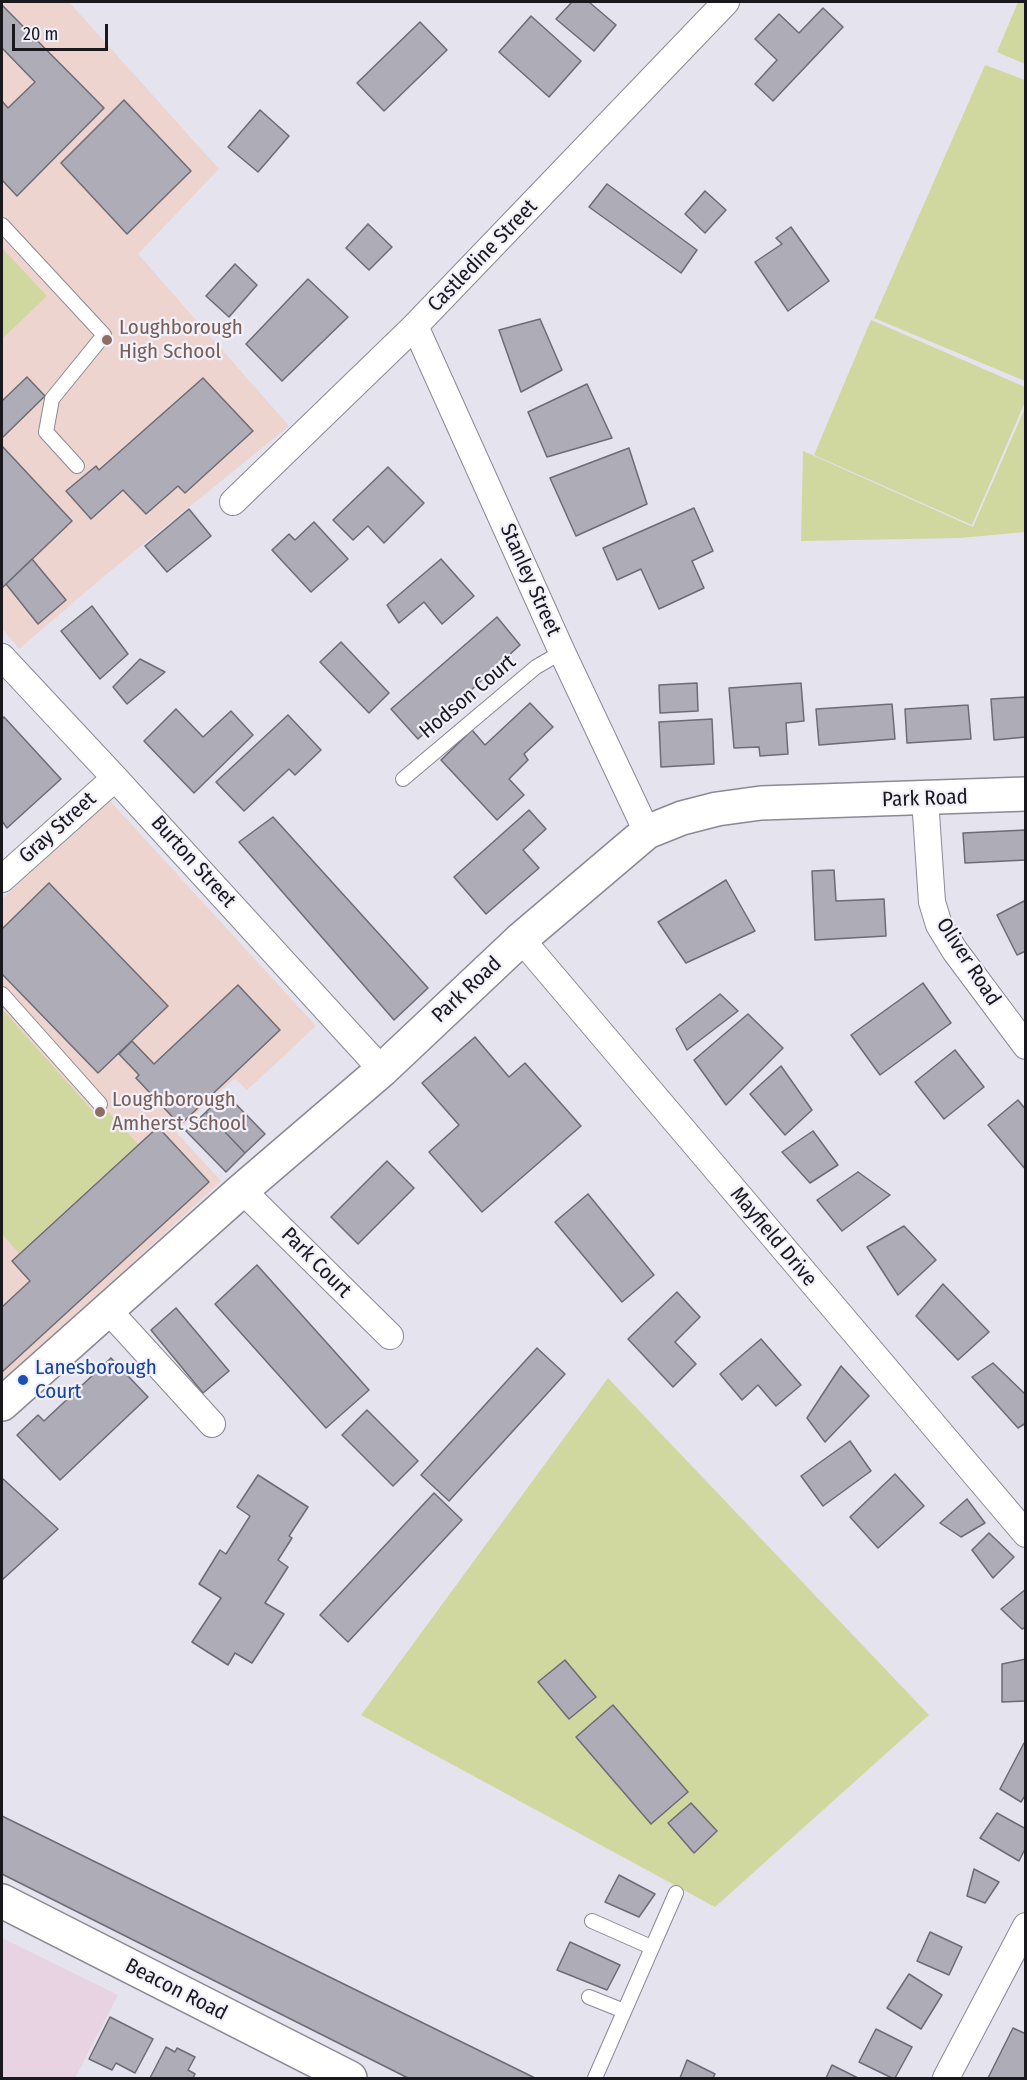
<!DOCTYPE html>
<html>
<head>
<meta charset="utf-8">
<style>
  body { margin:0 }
  #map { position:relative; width:1027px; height:2080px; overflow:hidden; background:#e4e3ee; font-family:"Fira Sans Condensed",sans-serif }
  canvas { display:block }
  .frame { position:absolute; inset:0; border:3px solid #19191d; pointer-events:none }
  .scale { position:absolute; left:12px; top:24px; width:96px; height:27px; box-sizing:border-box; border:3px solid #19191d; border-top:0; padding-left:8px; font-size:18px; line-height:21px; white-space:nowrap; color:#19191d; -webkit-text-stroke:4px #f1f0fb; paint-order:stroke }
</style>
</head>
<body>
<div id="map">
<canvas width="1027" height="2080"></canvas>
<div class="frame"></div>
<div class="scale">20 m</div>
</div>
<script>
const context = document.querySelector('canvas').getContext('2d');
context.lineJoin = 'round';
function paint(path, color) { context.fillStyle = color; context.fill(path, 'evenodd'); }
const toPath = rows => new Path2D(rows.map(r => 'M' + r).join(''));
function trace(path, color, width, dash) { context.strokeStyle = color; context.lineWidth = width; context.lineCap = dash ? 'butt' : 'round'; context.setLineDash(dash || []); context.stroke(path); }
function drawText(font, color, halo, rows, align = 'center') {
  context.font = font + ' "Fira Sans Condensed",sans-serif'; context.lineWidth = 4.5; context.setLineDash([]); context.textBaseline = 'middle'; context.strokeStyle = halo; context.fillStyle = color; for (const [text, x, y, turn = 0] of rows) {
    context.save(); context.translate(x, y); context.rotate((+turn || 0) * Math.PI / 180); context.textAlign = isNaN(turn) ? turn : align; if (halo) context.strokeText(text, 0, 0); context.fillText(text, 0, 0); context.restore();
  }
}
paint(toPath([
  [2,1938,118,1995,75,2078,2,2078]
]), '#e8d3e2');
paint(toPath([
  [2,2,69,2,219,169,138,254,289,426,109,572,19,649,2,628],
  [110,801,316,1026,247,1090,235,1078,176,1132,221,1181,2,1384,2,899]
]), '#eed4cf');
paint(toPath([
  [1018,2,1025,2,1025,64,997,52],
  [985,65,1025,80,1025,381,874,318],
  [2,248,47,296,2,339],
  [871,320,1025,387,1025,402,972,525,814,455],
  [1025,408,1025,532,960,538,801,541,803,451,973,527],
  [2,1009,99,1118,108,1112,138,1144,19,1253,2,1234],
  [608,1378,929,1715,715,1907,361,1715]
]), '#d1d89f');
const building = toPath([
  [572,2,589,2,616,25,594,51,556,19,572,2],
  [2,5,104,108,17,196,2,180,2,101,8,108,35,82,2,48,2,5],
  [823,8,843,27,773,101,755,84,777,60,755,39,779,14,799,33,823,8],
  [531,16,581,61,549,97,499,52,531,16],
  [420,22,447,50,384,111,357,83,420,22],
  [124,100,191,171,127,234,61,163,124,100],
  [260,110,289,136,258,172,228,147,260,110],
  [607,184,697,250,681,273,589,207,607,184],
  [705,191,726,210,705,233,685,214,705,191],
  [368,224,392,247,369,270,346,248,368,224],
  [791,227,829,281,788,311,755,262,782,244,776,238,791,227],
  [235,264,257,285,229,317,206,296,235,264],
  [308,279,348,317,282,381,246,344,308,279],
  [540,319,562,370,521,392,499,330,540,319],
  [27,377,45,396,2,438,2,401,27,377],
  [203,378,253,431,185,493,178,486,146,514,123,490,91,519,66,491,96,466,99,470,203,378],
  [587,384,612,438,547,457,528,412,587,384],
  [2,446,72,521,2,588,2,446],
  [629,448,647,504,576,536,550,478,629,448],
  [388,467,424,503,384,543,368,526,353,540,333,520,388,467],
  [694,508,713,551,692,561,704,588,659,609,641,569,617,580,603,548,694,508],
  [189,509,211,536,167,572,145,546,189,509],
  [314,522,348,559,311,592,272,550,289,534,295,540,314,522],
  [32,559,66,600,38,624,6,584,32,559],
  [441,559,474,596,442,624,424,602,399,623,387,605,441,559],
  [92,606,128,654,100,679,61,631,92,606],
  [497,617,520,645,418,739,391,709,497,617],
  [341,642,389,693,369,713,320,662,341,642],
  [140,659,165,672,127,704,113,687,140,659],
  [697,683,698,711,660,713,659,685,697,683],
  [801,683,804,721,786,723,788,754,760,756,759,747,734,748,729,688,801,683],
  [1026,697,1026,737,994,740,991,699,1026,697],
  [530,703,553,727,524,754,528,760,509,779,524,795,497,820,441,760,472,730,485,745,530,703],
  [892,704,895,739,819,745,816,709,892,704],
  [968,705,971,739,907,743,905,709,968,705],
  [176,709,203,737,231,711,253,735,194,793,144,741,176,709],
  [288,715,321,750,295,775,289,769,244,811,216,782,288,715],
  [4,717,61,779,7,828,2,821,2,719,4,717],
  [712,719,714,764,661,767,659,722,712,719],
  [529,810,546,829,523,850,539,868,486,914,454,877,529,810],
  [273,817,428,988,394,1020,239,842,273,817],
  [1026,830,1026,860,965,863,963,833,1026,830],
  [834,870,836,901,884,899,886,936,815,940,812,871,834,870],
  [726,880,755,931,686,963,658,922,726,880],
  [49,883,168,1006,98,1073,2,974,2,929,49,883],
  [1026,900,1026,951,1017,955,997,915,1026,900],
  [923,983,951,1023,880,1075,851,1035,923,983],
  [238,985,280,1030,180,1125,136,1078,139,1075,119,1054,132,1041,154,1064,238,985],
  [720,994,738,1011,687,1050,676,1029,720,994],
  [748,1014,783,1048,726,1105,694,1060,748,1014],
  [475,1037,509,1077,525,1063,581,1126,482,1212,429,1152,459,1125,422,1083,475,1037],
  [955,1050,984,1087,944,1119,915,1082,955,1050],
  [781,1066,812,1110,785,1135,750,1094,781,1066],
  [225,1093,265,1134,245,1153,206,1112,225,1093],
  [1018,1100,1026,1110,1026,1170,988,1125,1018,1100],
  [206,1112,245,1153,226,1172,186,1131,206,1112],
  [158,1127,209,1182,2,1372,2,1307,30,1281,12,1261,158,1127],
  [813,1131,838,1165,810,1183,782,1152,813,1131],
  [387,1161,414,1188,358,1244,331,1217,387,1161],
  [858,1172,890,1195,842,1231,817,1200,858,1172],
  [588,1194,654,1275,622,1302,555,1222,588,1194],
  [904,1226,936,1260,898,1295,867,1247,904,1226],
  [257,1265,369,1390,326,1428,215,1304,257,1265],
  [943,1284,989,1332,958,1360,916,1316,943,1284],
  [677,1292,700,1317,675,1342,696,1364,673,1387,628,1339,677,1292],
  [176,1308,229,1371,203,1393,151,1330,176,1308],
  [761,1339,801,1385,776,1406,758,1385,742,1400,720,1374,761,1339],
  [537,1348,565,1374,449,1501,421,1475,537,1348],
  [111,1358,148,1397,60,1480,17,1435,38,1415,44,1421,111,1358],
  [993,1363,1026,1395,1026,1423,1018,1428,972,1377,993,1363],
  [841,1366,869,1396,825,1442,807,1418,841,1366],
  [367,1410,418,1461,393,1486,342,1435,367,1410],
  [850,1441,871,1471,823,1506,801,1476,850,1441],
  [895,1474,924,1506,878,1548,850,1517,895,1474],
  [258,1475,308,1507,289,1536,292,1538,278,1560,288,1567,265,1603,284,1614,252,1663,235,1653,228,1665,192,1642,221,1598,199,1584,220,1550,226,1554,250,1516,237,1507,258,1475],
  [2,1478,58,1529,2,1580,2,1478],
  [434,1493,462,1520,348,1642,320,1615,434,1493],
  [967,1499,985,1523,961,1537,940,1523,967,1499],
  [989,1533,1014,1557,993,1578,972,1550,989,1533],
  [1026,1589,1026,1627,1022,1629,1001,1609,1026,1589],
  [1026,1659,1026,1701,1002,1702,1002,1664,1026,1659],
  [565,1660,596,1697,569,1719,538,1682,565,1660],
  [613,1705,688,1792,651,1824,576,1737,613,1705],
  [1024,1743,1026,1745,1026,1794,1021,1802,1000,1789,1024,1743],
  [691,1803,717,1831,694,1853,668,1823,691,1803],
  [997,1813,1026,1829,1026,1847,1019,1861,980,1838,997,1813],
  [2,1816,535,2078,408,2078,2,1874,2,1816],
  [974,1869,999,1882,985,1903,967,1896,974,1869],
  [619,1875,655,1894,639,1917,605,1902,619,1875],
  [930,1932,962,1947,949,1975,917,1961,930,1932],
  [570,1942,620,1965,607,1990,557,1970,570,1942],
  [909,1974,942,1995,921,2029,887,2008,909,1974],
  [110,2017,153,2039,135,2073,116,2063,112,2070,89,2059,110,2017],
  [1013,2028,1026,2034,1026,2078,988,2078,1013,2028],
  [876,2029,912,2047,895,2078,892,2078,859,2062,876,2029],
  [166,2047,175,2052,177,2048,195,2057,188,2070,195,2074,193,2078,150,2078,166,2047],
  [687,2060,715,2074,713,2078,680,2078,687,2060],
  [832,2065,858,2078,826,2078,832,2065]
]);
paint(building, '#aeacb6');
trace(building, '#6d6b75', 1.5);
const lane = toPath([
  [2,225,104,335,52,399,46,432,77,466],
  [403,779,536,667,562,652],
  [2,994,100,1104],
  [592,1921,651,1947],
  [589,1997,624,2011],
  [595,2078,676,1893]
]);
const street = toPath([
  [415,326,562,652,647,832],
  [233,502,415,326,726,2],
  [2,657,115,778,382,1070],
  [925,799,932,902,939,925,955,951,1026,1046],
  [2,879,115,778],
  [521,939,1026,1534],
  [242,1190,390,1336],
  [108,1310,212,1424],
  [946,2078,1026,1926]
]);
const secondary = toPath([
  [2,1404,242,1190,382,1070,521,939,647,832,682,818,717,809,761,803,1026,794],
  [2,1901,350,2078]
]);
trace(lane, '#8b8993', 16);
trace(street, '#8b8993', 28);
trace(secondary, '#8b8993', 36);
trace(lane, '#fff', 14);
trace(street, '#fff', 26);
trace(secondary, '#fff', 33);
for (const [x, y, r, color] of [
  [107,340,6,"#8d6e63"],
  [100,1112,6,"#8d6e63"],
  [23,1380,6,"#1a4fb4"]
]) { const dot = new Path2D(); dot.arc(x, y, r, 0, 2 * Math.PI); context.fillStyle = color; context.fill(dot); trace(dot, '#f1f0fb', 2); }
drawText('21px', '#19191d', '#f1f0fb', [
  ["Castledine Street",483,256,-46],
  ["Stanley Street",530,580,66],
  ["Hodson Court",468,697,-40],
  ["Park Road",925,799,-2],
  ["Gray Street",58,828,-42],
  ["Burton Street",193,862,48],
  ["Oliver Road",968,962,57],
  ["Park Road",467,990,-43],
  ["Mayfield Drive",773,1237,50],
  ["Park Court",316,1263,45],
  ["Beacon Road",176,1990,27]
]);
drawText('21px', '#785e54', '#f1f0fb', [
  ["Loughborough",119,328],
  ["High School",119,352],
  ["Loughborough",112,1100],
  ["Amherst School",112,1124]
], 'left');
drawText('21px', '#164399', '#f1f0fb', [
  ["Lanesborough",35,1368],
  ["Court",35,1392]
], 'left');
</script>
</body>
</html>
